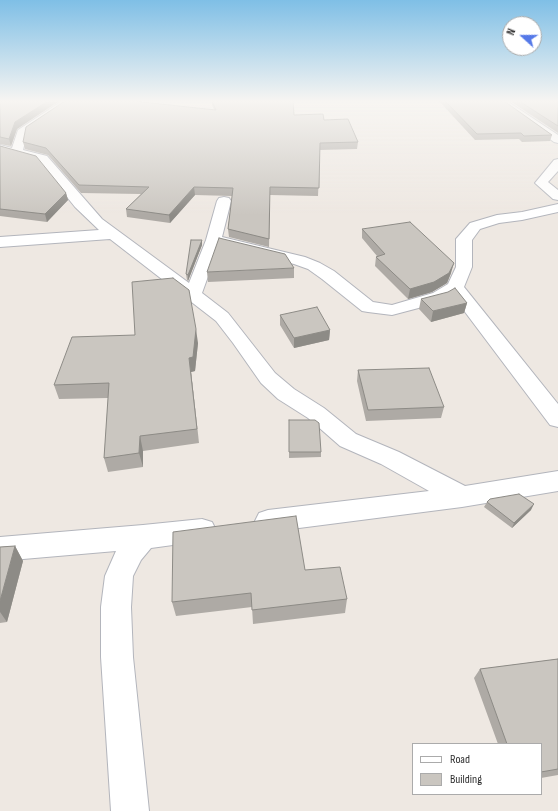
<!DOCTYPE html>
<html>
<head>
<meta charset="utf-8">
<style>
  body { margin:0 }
  #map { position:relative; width:558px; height:811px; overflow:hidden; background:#eee8e2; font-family:"Sofia Sans Condensed",sans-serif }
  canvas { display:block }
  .legend { position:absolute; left:412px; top:743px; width:130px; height:52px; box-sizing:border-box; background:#fff; border:1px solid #ababab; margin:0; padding:5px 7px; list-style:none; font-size:12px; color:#2e2e2e }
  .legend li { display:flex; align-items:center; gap:8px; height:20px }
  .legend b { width:20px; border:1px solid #ababab }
  .north { position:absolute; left:502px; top:16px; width:40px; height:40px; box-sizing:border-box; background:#fff; border:1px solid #ababab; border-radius:50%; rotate:291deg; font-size:11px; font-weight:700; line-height:16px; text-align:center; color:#2e2e2e }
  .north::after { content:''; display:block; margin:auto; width:14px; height:18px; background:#5579e8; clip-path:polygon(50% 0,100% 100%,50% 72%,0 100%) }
</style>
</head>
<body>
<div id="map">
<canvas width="558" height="811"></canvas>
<ul class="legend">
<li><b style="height:5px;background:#fff"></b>Road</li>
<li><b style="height:11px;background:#cac6c0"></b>Building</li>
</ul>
<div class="north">N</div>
</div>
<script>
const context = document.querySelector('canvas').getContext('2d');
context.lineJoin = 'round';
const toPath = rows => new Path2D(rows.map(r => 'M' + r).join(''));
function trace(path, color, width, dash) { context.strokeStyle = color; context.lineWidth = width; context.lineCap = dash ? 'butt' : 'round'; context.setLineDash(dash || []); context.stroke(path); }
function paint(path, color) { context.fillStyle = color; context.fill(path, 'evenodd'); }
const minor = toPath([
  [62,101,73,101,27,133,23,150,47,156,102,219,189,283,206,240,217,201,219,198,224,197,229,198,231,201,222,237,305,257,320,263,334,271,373,302,392,305,433,293,448,284,456,267,456,239,470,223,497,215,522,212,558,204,558,212,522,220,499,223,480,229,472,240,472,267,464,287,558,404,558,427,550,425,453,296,445,301,392,315,368,312,362,311,322,279,308,269,294,264,219,246,202,293,228,313,275,373,294,389,324,408,356,434,399,452,465,486,558,471,558,491,462,507,268,532,259,529,255,521,259,513,268,510,429,491,381,464,340,446,308,418,278,399,261,383,233,343,216,321,110,239,0,247,0,237,99,230,75,207,39,162,0,151,0,145,12,148,18,130,62,101],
  [496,101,507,101,558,135,558,143,554,142,496,101],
  [558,159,558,171,548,182,558,190,558,200,553,199,535,183,554,160,558,159],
  [202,519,212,522,216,530,212,538,202,541,151,548,141,560,133,576,131,607,133,657,149,811,111,811,101,657,101,607,105,576,116,551,0,561,0,537,143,525,202,519]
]);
trace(minor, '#b3b5bc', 2);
paint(minor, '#fff');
paint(toPath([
  [0,101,59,101,17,129,11,146,0,144],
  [212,101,293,101,294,115,324,120,358,142,357,149,320,150,318,196,270,195,269,247,229,237,228,229,232,196,195,195,170,223,127,217,126,209,141,194,81,193,48,155,25,149,23,142,214,110,212,105],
  [439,101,504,101,552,135,550,141,522,142,519,139,475,140],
  [510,101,558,101,558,133],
  [0,146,66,193,68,200,47,222,0,216],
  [362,229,451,273,447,283,432,292,408,299,375,266,376,257,377,256,362,238],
  [202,240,202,245,188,281,187,280,186,274],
  [294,268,294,278,208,282,207,272],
  [421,299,467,303,464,313,431,322,419,309],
  [280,315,330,330,329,340,294,348,280,325],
  [135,335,198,343,195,371,191,372,199,443,143,451,143,467,108,472,104,458,108,398,59,399,54,385],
  [358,370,444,407,441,418,366,421,357,381],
  [289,420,321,452,321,457,289,458],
  [487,502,531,510,512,528,484,507],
  [15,546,23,561,7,622,0,623,0,547],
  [305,570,347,599,345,613,253,624,252,607,176,616,172,602],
  [558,659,558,775,541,778,541,744,498,744,474,678,480,669]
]), '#aeaaa5');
paint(toPath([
  [48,101,59,101,17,129,11,146,9,139,15,122],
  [194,187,195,195,170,223,169,215],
  [66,193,68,200,47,222,45,214],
  [202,240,202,245,188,281,188,275],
  [454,263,451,273,447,283,432,292,408,299,410,289],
  [467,303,464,313,431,322,433,311],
  [196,329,198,343,195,371,191,372,199,443,189,358],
  [330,330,329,340,294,348,294,338],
  [140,436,143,451,143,467,139,453],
  [534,504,531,510,512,528,514,523],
  [15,546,23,561,7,622,0,612,0,601]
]), '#8d8b86');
const building = toPath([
  [0,101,48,101,15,122,9,139,0,137,0,101],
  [65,101,133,101,216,110,212,101,293,101,294,115,323,114,324,120,348,119,358,142,320,143,319,188,270,187,269,239,228,229,233,188,194,187,169,215,126,209,149,187,79,185,46,148,23,142,26,127,65,101],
  [445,101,504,101,552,135,524,136,521,133,477,134,445,101],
  [519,101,558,101,558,126,519,101],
  [0,146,36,156,66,193,45,214,0,209,0,146],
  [410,222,454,263,449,273,434,282,410,289,376,257,385,254,362,229,410,222],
  [219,238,285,254,294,268,207,272,219,238],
  [191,240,202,240,188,275,186,274,191,240],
  [173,278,189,290,196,329,193,357,189,358,197,429,140,436,139,453,104,458,109,383,54,385,72,337,135,335,132,282,173,278],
  [455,288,467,303,433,311,421,299,448,292,455,288],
  [317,307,330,330,294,338,280,315,317,307],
  [429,368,444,407,368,410,358,370,429,368],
  [289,420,315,420,319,423,321,452,289,452,289,420],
  [519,494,534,504,514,523,487,502,490,499,519,494],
  [296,516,305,570,340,567,347,599,252,610,251,593,172,602,173,532,296,516],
  [15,546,0,601,0,547,15,546],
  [558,659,558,769,541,772,541,744,507,744,480,669,558,659]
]);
paint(building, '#cac6c0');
trace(building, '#8d8b86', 1);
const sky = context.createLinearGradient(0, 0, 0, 215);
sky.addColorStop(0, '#7fbfe6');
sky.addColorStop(0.47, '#f7f5f2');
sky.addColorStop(1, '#f7f5f200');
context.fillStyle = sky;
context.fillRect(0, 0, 558, 215);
</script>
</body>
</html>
